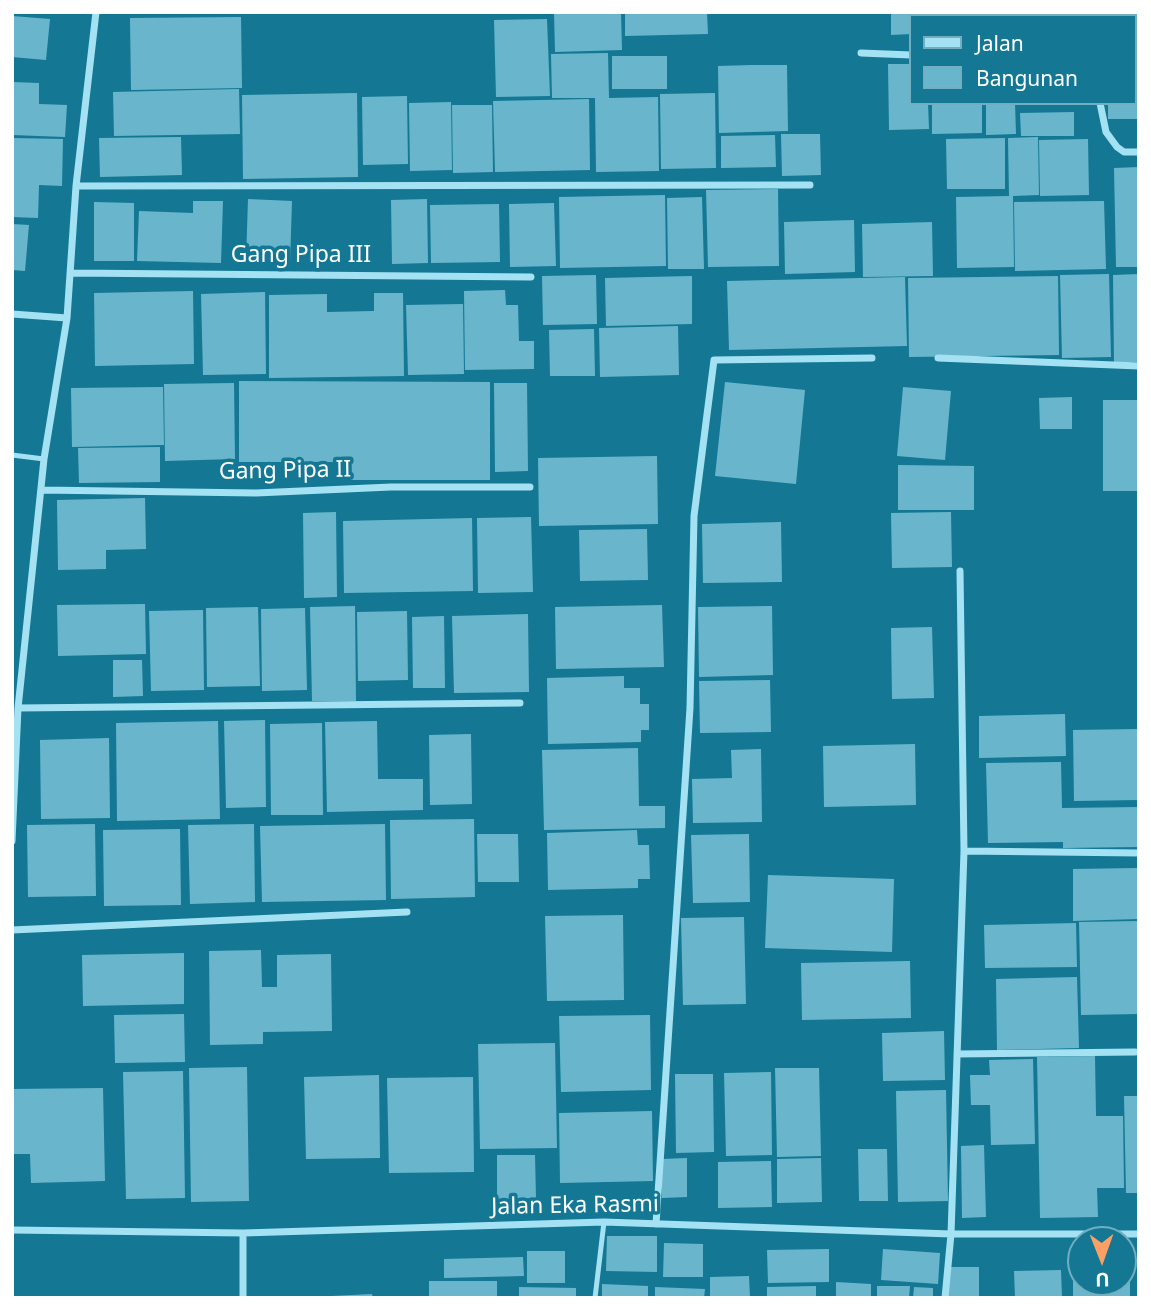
<!DOCTYPE html>
<html>
<head>
<meta charset="utf-8">
<style>
  body { margin:0 }
  #map { position:relative; width:1151px; height:1310px; overflow:hidden; background:#147895; font-family:"Noto Sans",sans-serif }
  canvas { display:block }
  .frame { position:absolute; inset:0; border:14px solid #fff; pointer-events:none }
  .legend { position:absolute; left:909px; top:14px; width:228px; height:91px; box-sizing:border-box; background:#147895; border:2px solid #72aebf; margin:0; padding:9px 12px; list-style:none; font-size:21px; color:#fff }
  .legend li { display:flex; align-items:center; gap:14px; height:35px }
  .legend b { width:35px; border:2px solid #72aebf }
  .north { position:absolute; left:1067px; top:1226px; width:70px; height:70px; box-sizing:border-box; background:#147895; border:2px solid #72aebf; border-radius:50%; rotate:179deg; font-size:19px; font-weight:700; line-height:28px; text-align:center; color:#fff }
  .north::after { content:''; display:block; margin:auto; width:24px; height:32px; background:#ff9f65; clip-path:polygon(50% 0,100% 100%,50% 72%,0 100%) }
</style>
</head>
<body>
<div id="map">
<canvas width="1151" height="1310"></canvas>
<div class="frame"></div>
<ul class="legend">
<li><b style="height:9px;background:#a4e1f2"></b>Jalan</li>
<li><b style="height:19px;background:#69b6cc"></b>Bangunan</li>
</ul>
<div class="north">U</div>
</div>
<script>
const context = document.querySelector('canvas').getContext('2d');
context.lineJoin = 'round';
function paint(path, color) { context.fillStyle = color; context.fill(path, 'evenodd'); }
const toPath = rows => new Path2D(rows.map(r => 'M' + r).join(''));
function trace(path, color, width, dash) { context.strokeStyle = color; context.lineWidth = width; context.lineCap = dash ? 'butt' : 'round'; context.setLineDash(dash || []); context.stroke(path); }
function drawText(font, color, halo, rows, align = 'center') {
  context.font = font + ' "Noto Sans",sans-serif'; context.lineWidth = 7; context.setLineDash([]); context.textBaseline = 'middle'; context.strokeStyle = halo; context.fillStyle = color; for (const [text, x, y, turn = 0] of rows) {
    context.save(); context.translate(x, y); context.rotate((+turn || 0) * Math.PI / 180); context.textAlign = isNaN(turn) ? turn : align; if (halo) context.strokeText(text, 0, 0); context.fillText(text, 0, 0); context.restore();
  }
}
paint(toPath([
  [554,12,621,12,622,50,555,52],
  [625,12,707,12,708,34,625,36],
  [891,12,994,12,994,16,911,16,911,34,891,35],
  [998,12,1048,12,1048,16,998,16],
  [1108,12,1139,12,1139,44,1135,44,1135,16,1108,16],
  [12,16,50,19,46,60,12,57],
  [241,17,242,88,131,90,130,18],
  [547,19,550,96,496,97,494,20],
  [1135,52,1139,52,1139,119,1108,119,1108,103,1135,103],
  [608,53,609,98,658,97,659,171,596,172,595,98,552,98,551,54],
  [612,56,667,56,667,89,612,89],
  [888,64,911,64,911,103,928,103,929,129,889,130],
  [752,65,787,65,788,131,719,133,718,66],
  [12,82,39,83,39,104,67,105,65,137,12,135],
  [239,89,240,134,114,136,113,92],
  [357,93,358,177,243,179,242,95],
  [715,93,716,168,661,169,660,94],
  [407,96,408,164,363,165,362,97],
  [589,99,590,170,495,172,493,101],
  [451,102,452,170,410,171,409,103],
  [932,103,982,103,982,133,932,134],
  [986,103,1015,103,1016,134,986,135],
  [452,105,492,105,493,172,453,173],
  [1074,112,1074,136,1021,136,1020,113],
  [781,134,820,134,821,175,782,176],
  [775,135,776,167,721,168,721,136],
  [181,137,182,175,100,177,99,138],
  [1038,137,1039,195,1013,196,1014,267,957,268,956,197,1009,196,1008,138],
  [12,138,63,139,62,186,39,185,38,218,12,217],
  [1005,138,1005,189,947,189,946,139],
  [1088,139,1089,195,1040,196,1039,140],
  [1139,167,1139,267,1116,267,1114,168],
  [778,189,779,266,708,267,706,190],
  [665,195,666,266,560,268,559,197],
  [702,197,704,269,668,269,667,198],
  [248,199,292,201,290,263,246,261],
  [427,199,428,263,392,264,391,200],
  [193,201,223,201,221,263,137,261,139,211,193,213],
  [1104,201,1106,269,1015,271,1014,202],
  [94,202,134,203,134,261,94,261],
  [554,203,556,266,510,267,509,204],
  [499,204,500,262,431,263,430,205],
  [854,220,855,272,785,274,784,222],
  [932,222,933,276,863,277,862,224],
  [12,224,29,225,25,271,12,270],
  [1109,274,1111,357,1062,358,1060,275],
  [1139,274,1139,362,1114,363,1113,275],
  [596,275,597,324,543,325,542,276],
  [692,276,692,324,606,326,605,278],
  [1058,276,1059,355,909,357,908,278],
  [905,277,907,346,729,350,727,281],
  [505,290,506,305,518,305,519,341,534,341,534,369,465,370,464,291],
  [193,291,194,364,95,366,94,293],
  [265,292,266,374,203,375,201,294],
  [374,293,403,293,404,376,269,378,269,295,327,294,327,312,374,311],
  [463,304,464,374,408,375,406,305],
  [678,326,679,375,600,377,599,328],
  [594,329,595,376,550,376,549,330],
  [239,381,490,382,490,480,343,480,343,462,239,462],
  [725,382,805,390,796,484,715,476],
  [234,383,235,459,165,461,164,384],
  [494,383,527,383,528,471,495,472],
  [163,387,164,445,72,447,71,388],
  [903,387,951,391,945,460,897,456],
  [1072,397,1072,429,1040,429,1039,398],
  [1103,400,1139,400,1139,491,1103,491],
  [160,447,160,482,79,483,78,448],
  [657,456,658,524,539,526,538,458],
  [898,465,974,466,974,510,898,510],
  [145,498,146,549,106,550,106,569,58,570,57,500],
  [336,512,337,597,304,598,303,513],
  [951,512,952,567,892,568,891,513],
  [531,517,533,592,478,593,477,518],
  [472,518,473,591,344,593,343,521],
  [781,522,782,582,703,583,702,524],
  [647,529,648,580,580,581,579,530],
  [145,604,146,654,58,656,57,605],
  [662,605,664,667,556,669,555,607],
  [355,606,356,701,312,701,310,607],
  [772,606,773,675,699,677,698,607],
  [258,607,260,686,207,687,206,608],
  [305,608,307,690,262,691,261,609],
  [203,610,204,690,151,691,149,611],
  [407,611,408,680,358,681,357,612],
  [528,614,529,692,454,693,452,616],
  [444,616,445,688,413,688,412,617],
  [932,627,934,698,892,699,891,628],
  [113,660,142,660,143,696,113,697],
  [624,676,624,688,640,688,640,704,649,704,649,730,641,730,641,742,548,744,547,678],
  [770,680,771,732,700,733,699,681],
  [1065,714,1066,756,979,758,979,716],
  [265,720,266,807,226,808,224,721],
  [218,721,220,819,117,821,116,723],
  [377,721,378,779,423,779,423,810,327,812,325,722],
  [322,723,323,815,271,815,270,724],
  [1139,729,1139,800,1074,801,1073,730],
  [471,734,472,804,430,805,429,735],
  [109,738,110,818,41,819,40,740],
  [915,744,916,805,824,807,823,746],
  [638,748,639,806,665,806,665,828,544,830,542,750],
  [761,749,762,822,693,823,692,779,732,778,731,750],
  [1061,762,1062,808,1139,807,1139,847,1063,848,1063,842,988,843,986,763],
  [474,819,475,897,391,899,390,820],
  [95,824,96,896,28,897,27,825],
  [254,824,255,902,190,904,188,825],
  [385,824,386,900,262,902,260,826],
  [180,829,181,905,104,906,103,830],
  [637,830,638,845,649,845,650,879,638,879,638,888,548,890,547,833],
  [477,834,518,834,519,882,478,882],
  [749,834,750,902,693,903,691,835],
  [1137,868,1138,919,1073,921,1073,869],
  [768,875,894,879,892,952,765,948],
  [623,915,624,1000,547,1001,545,916],
  [744,917,746,1004,683,1005,681,918],
  [1139,921,1139,1014,1081,1015,1079,922],
  [1076,923,1077,967,985,968,984,925],
  [261,950,262,987,277,987,277,955,331,954,332,1031,263,1032,263,1044,210,1045,209,951],
  [184,953,184,1004,83,1006,82,955],
  [910,961,911,1018,802,1020,801,963],
  [1077,977,1079,1048,997,1050,996,979],
  [184,1014,185,1062,115,1063,114,1015],
  [650,1015,651,1090,561,1092,559,1016],
  [944,1031,945,1080,883,1081,882,1033],
  [555,1043,557,1148,480,1149,478,1044],
  [1095,1056,1096,1116,1123,1116,1124,1188,1097,1188,1098,1217,1040,1218,1037,1057],
  [1033,1059,1035,1144,991,1145,990,1105,971,1105,970,1075,990,1075,989,1060],
  [247,1067,249,1201,191,1202,189,1068],
  [775,1068,819,1068,821,1156,777,1157],
  [183,1071,185,1198,126,1199,123,1072],
  [771,1072,772,1155,726,1156,724,1073],
  [675,1074,713,1074,714,1152,676,1153],
  [379,1075,380,1158,306,1159,304,1077],
  [473,1077,474,1172,389,1173,387,1078],
  [103,1088,105,1181,31,1183,30,1154,12,1154,12,1089],
  [946,1090,948,1201,898,1202,896,1091],
  [1124,1096,1139,1096,1139,1193,1126,1193],
  [652,1111,653,1181,560,1183,559,1113],
  [984,1145,986,1217,962,1218,961,1146],
  [858,1149,887,1149,888,1201,859,1201],
  [497,1155,535,1155,536,1198,497,1199],
  [687,1158,687,1197,662,1198,662,1159],
  [821,1158,822,1202,777,1203,777,1159],
  [771,1161,772,1207,718,1208,718,1162],
  [607,1236,657,1236,657,1272,606,1271],
  [664,1243,703,1244,703,1277,663,1277],
  [829,1249,829,1282,768,1283,767,1250],
  [883,1249,940,1253,938,1284,881,1280],
  [527,1251,565,1251,565,1283,527,1283],
  [523,1257,524,1276,444,1278,444,1259],
  [1073,1257,1081,1257,1081,1282,1123,1282,1123,1257,1130,1257,1130,1298,1073,1298],
  [948,1267,979,1267,979,1298,948,1298],
  [1061,1270,1062,1298,1015,1298,1014,1271],
  [749,1276,750,1298,710,1298,710,1277],
  [429,1281,497,1281,497,1298,429,1298],
  [836,1282,871,1284,871,1298,836,1298],
  [602,1284,648,1286,648,1298,602,1298],
  [816,1286,816,1298,767,1298,767,1287],
  [877,1286,910,1286,909,1298,877,1298],
  [519,1287,576,1288,576,1298,519,1298],
  [655,1287,705,1289,704,1298,655,1298],
  [914,1287,933,1288,933,1298,913,1298],
  [372,1294,373,1298,331,1298,331,1296]
]), '#69b6cc');
trace(toPath([
  [12,455,44,459],
  [595,1298,604,1222]
]), '#a4e1f2', 5);
trace(toPath([
  [1092,12,1093,16],
  [861,53,911,55],
  [1100,103,1106,132,1117,147,1124,152,1139,152],
  [76,186,810,185],
  [71,273,531,277],
  [12,314,67,318],
  [938,358,1139,366],
  [41,490,256,493,391,487,530,487],
  [18,708,520,703],
  [12,841,18,708,44,459,67,318,76,186,96,12],
  [964,851,1139,853],
  [12,930,407,912],
  [957,1054,1135,1052],
  [656,1224,690,708,694,516,714,360,872,358],
  [12,1230,243,1233,604,1222,951,1234,1139,1234],
  [243,1298,243,1233],
  [945,1298,951,1234,964,851,960,571]
]), '#a4e1f2', 7);
drawText('23px', '#fff', '#147895', [
  ["Gang Pipa III",301,255],
  ["Gang Pipa II",285,471,-1],
  ["Jalan Eka Rasmi",575,1206,-1]
]);
</script>
</body>
</html>
